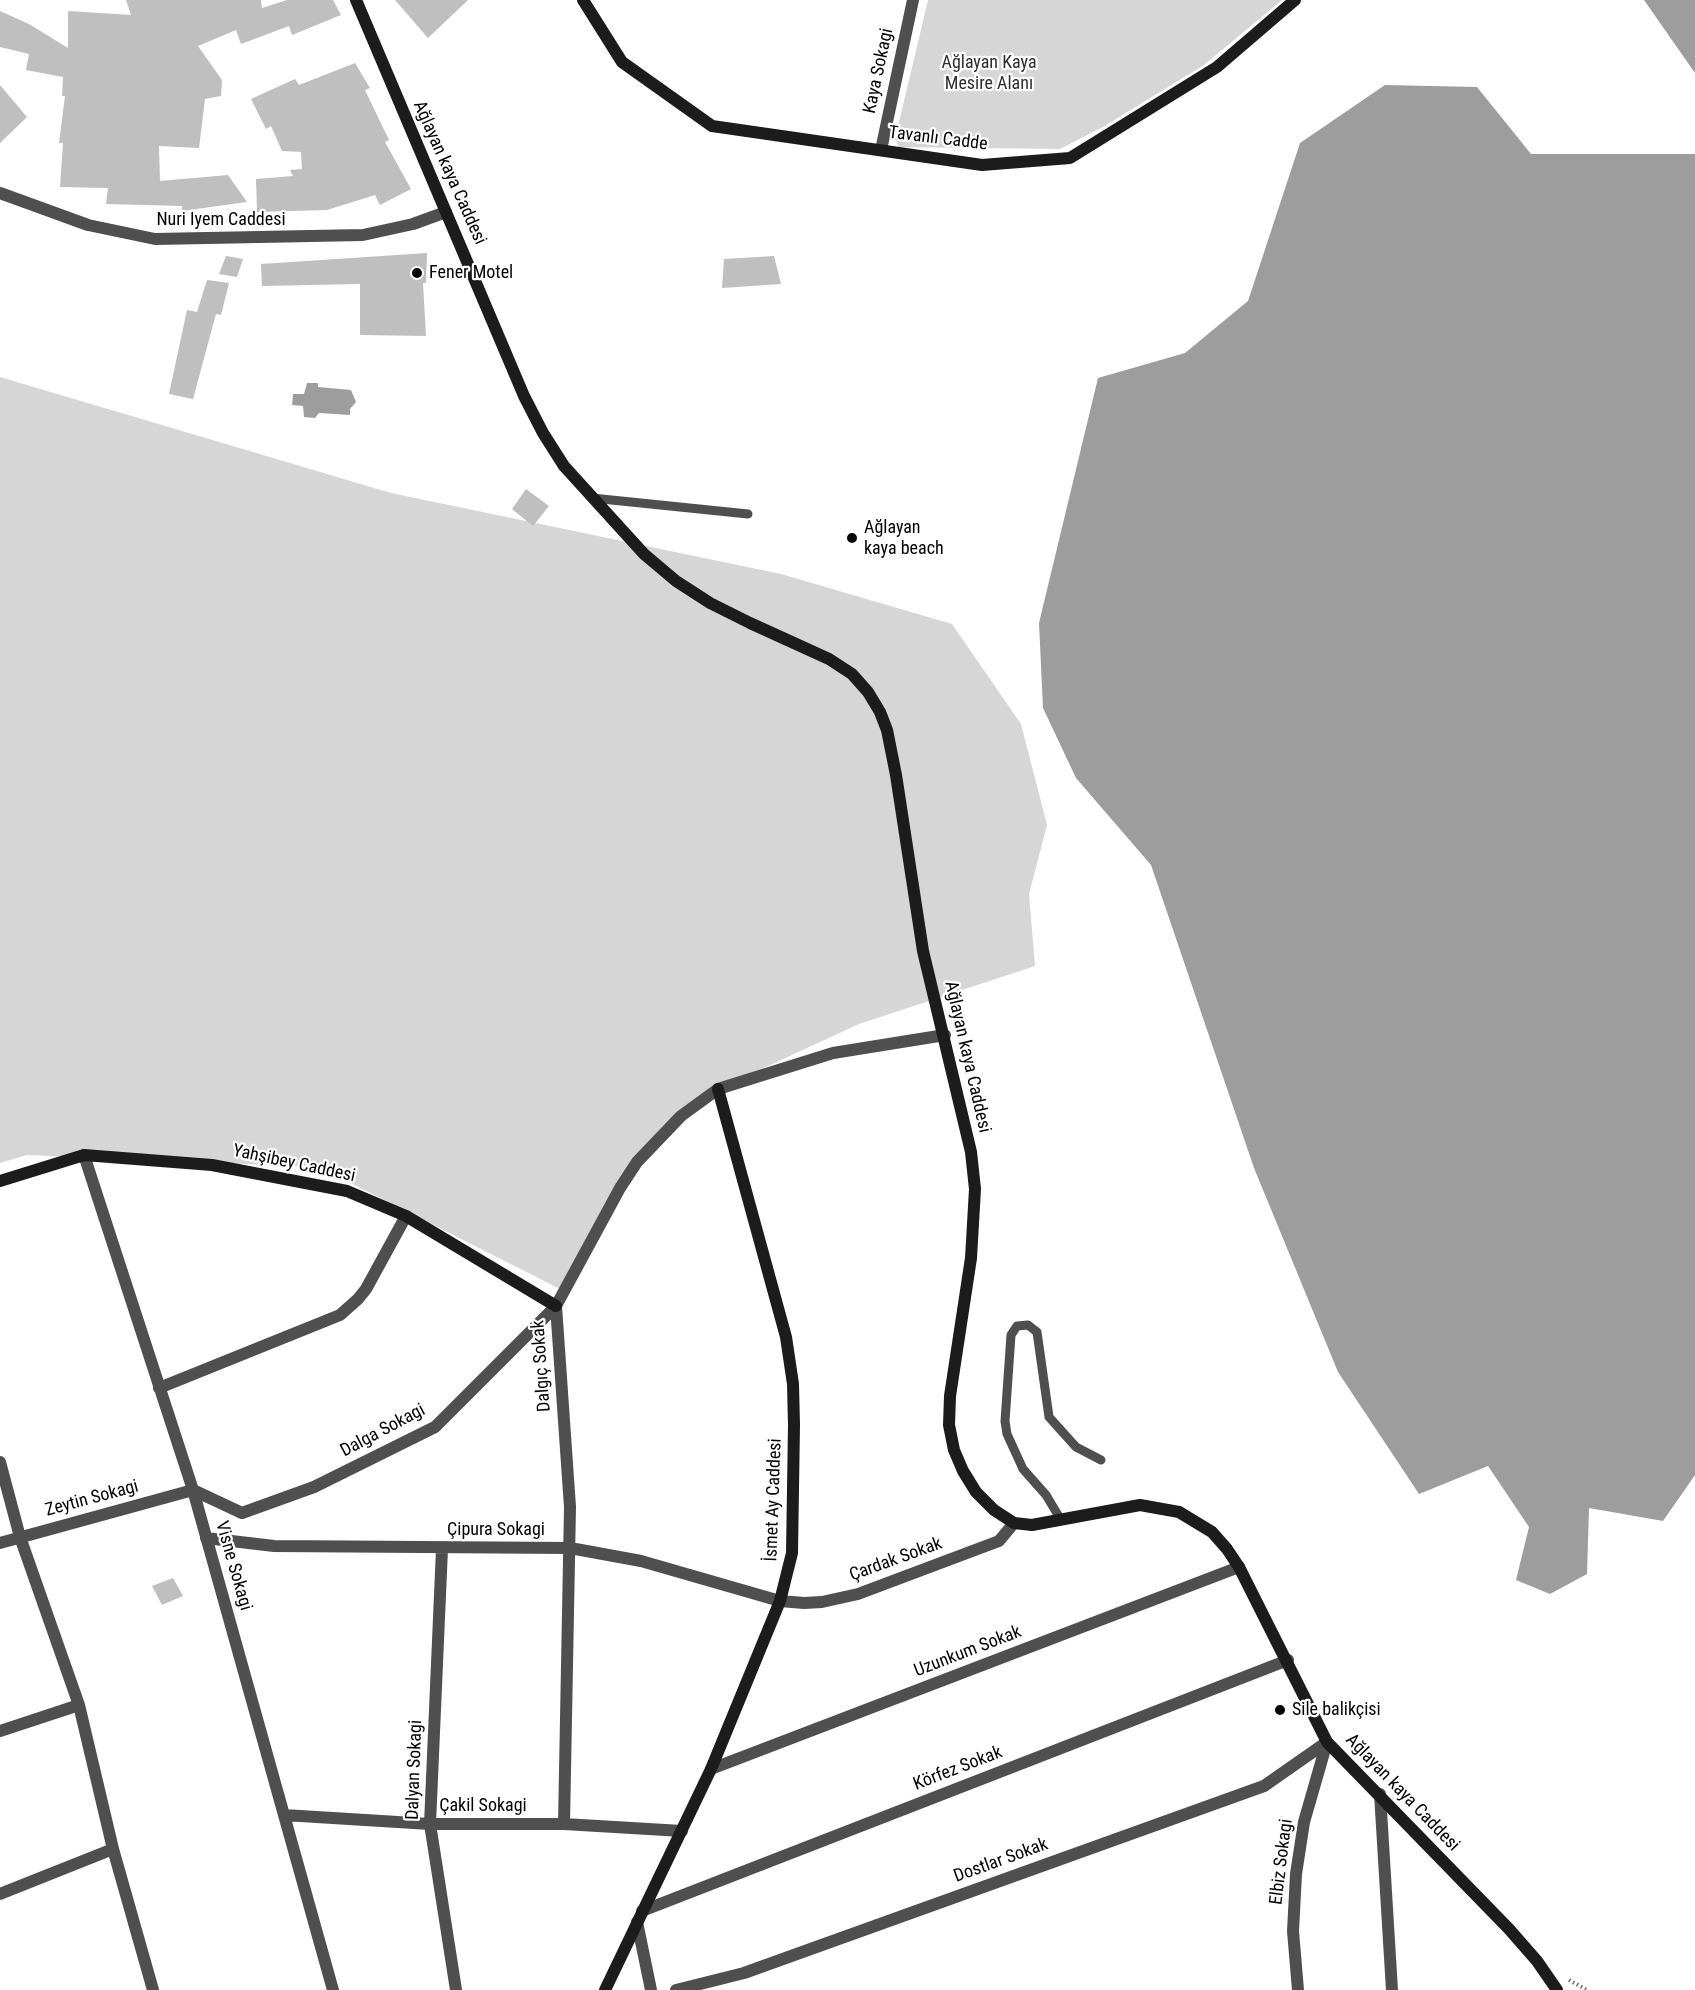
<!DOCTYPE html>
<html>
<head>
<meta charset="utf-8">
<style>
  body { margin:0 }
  canvas { display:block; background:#fff }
</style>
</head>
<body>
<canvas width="1695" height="1990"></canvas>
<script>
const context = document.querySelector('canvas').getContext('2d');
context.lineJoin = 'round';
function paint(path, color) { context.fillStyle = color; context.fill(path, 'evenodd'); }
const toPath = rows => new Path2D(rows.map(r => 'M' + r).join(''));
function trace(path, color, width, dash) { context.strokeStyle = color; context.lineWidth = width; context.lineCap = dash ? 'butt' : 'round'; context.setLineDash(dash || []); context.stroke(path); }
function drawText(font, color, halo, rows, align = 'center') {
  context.font = font + ' "Roboto Condensed",sans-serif'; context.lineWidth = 4.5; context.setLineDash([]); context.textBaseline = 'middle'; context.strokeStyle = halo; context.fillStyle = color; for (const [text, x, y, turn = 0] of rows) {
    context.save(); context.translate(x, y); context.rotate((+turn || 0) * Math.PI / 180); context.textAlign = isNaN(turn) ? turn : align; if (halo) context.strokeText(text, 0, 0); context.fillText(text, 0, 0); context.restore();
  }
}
paint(toPath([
  [928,0,1282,0,1204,65,1103,127,1060,149,899,147,895,139],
  [0,377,391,493,781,574,952,624,1021,724,1047,825,1029,894,1035,966,859,1024,718,1089,656,1140,564,1291,319,1167,27,1155,0,1163]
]), '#d6d6d6');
paint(toPath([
  [1644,0,1695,0,1695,73],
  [1385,85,1477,87,1531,154,1695,154,1695,1475,1663,1521,1589,1508,1587,1574,1550,1594,1516,1580,1529,1527,1488,1466,1419,1494,1338,1372,1254,1168,1151,865,1076,778,1043,708,1039,623,1098,378,1185,353,1248,301,1300,143],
  [307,383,318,383,318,387,351,390,356,402,350,409,350,415,319,413,315,418,304,417,303,406,292,405,293,394,304,394]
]), '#9d9d9d');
paint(toPath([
  [126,0,261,0,262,8,287,0,333,0,341,15,292,35,289,26,241,44,236,30,198,46,222,80,221,96,205,99,199,148,159,146,160,181,228,175,247,202,182,211,182,206,106,204,108,188,60,187,63,143,59,143,65,96,62,96,63,77,26,70,29,54,0,47,0,11,29,24,68,48,68,11,131,15],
  [395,0,468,0,428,38],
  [355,63,370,88,365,90,389,140,385,142,411,189,380,205,375,195,327,210,257,212,256,179,293,176,290,170,302,169,301,152,282,151,271,126,266,129,251,99,295,79,299,85],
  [0,85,27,117,0,143],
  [427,253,426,283,423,283,426,336,360,335,360,284,262,286,261,264],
  [226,256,243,259,237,277,219,274],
  [774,256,781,284,722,288,724,259],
  [207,280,229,283,221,315,216,314,193,399,169,394,187,310,197,312],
  [526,489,549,506,533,526,512,509],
  [173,1578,183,1596,162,1605,152,1586]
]), '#bfbfbf');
trace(toPath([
  [1569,1980,1587,1990]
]), '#717171', 4, [1.5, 3]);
trace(toPath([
  [592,498,748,514],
  [1061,1520,1046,1495,1023,1469,1007,1434,1005,1421,1011,1335,1017,1326,1028,1325,1037,1332,1049,1417,1076,1447,1101,1460]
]), '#4f4f4f', 9);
trace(toPath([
  [881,150,913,0],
  [0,193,88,225,155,239,363,235,413,224,446,212],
  [84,1155,193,1490,333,1990],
  [159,1388,340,1315,358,1299,366,1289,406,1216],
  [0,1462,20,1537,79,1705,113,1849,153,1990],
  [206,1538,274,1546,570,1548,641,1561,780,1601,804,1603,822,1602,858,1594,999,1541,1014,1523],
  [0,1543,193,1490,242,1513,314,1487,435,1427,556,1306],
  [442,1549,430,1824,456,1990],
  [0,1731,79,1705],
  [711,1769,1239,1567],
  [1380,1794,1392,1990],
  [284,1815,430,1824,564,1824,682,1831],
  [564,1824,570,1507,556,1306,620,1188,637,1162,681,1116,718,1089,833,1053,945,1035],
  [0,1894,113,1849],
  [642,1911,1288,1660],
  [637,1922,651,1990],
  [676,1990,744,1973,1264,1786,1327,1742],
  [1298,1990,1293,1931,1296,1874,1304,1822,1327,1742]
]), '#4f4f4f', 12);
trace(toPath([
  [356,0,524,396,543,433,564,466,644,554,676,581,710,603,750,623,829,659,852,674,868,692,880,712,887,730,896,775,923,951,971,1152,975,1189,971,1258,950,1396,949,1425,954,1450,963,1471,976,1492,994,1510,1014,1523,1032,1525,1140,1505,1179,1512,1212,1532,1227,1549,1239,1567,1327,1742,1509,1929,1537,1961,1557,1990],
  [583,0,622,62,712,126,982,165,1070,158,1217,67,1295,0],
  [0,1181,84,1155,212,1165,347,1191,406,1216,556,1306],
  [605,1990,711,1769,780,1601,792,1553,794,1425,793,1384,786,1337,718,1089]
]), '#1c1c1c', 12);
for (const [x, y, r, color] of [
  [417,273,6,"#000"],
  [852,538,6,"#000"],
  [1280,1710,6,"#000"]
]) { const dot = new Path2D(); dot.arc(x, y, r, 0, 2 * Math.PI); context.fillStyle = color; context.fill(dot); trace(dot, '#fff', 2); }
drawText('18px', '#2d2d2d', '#fff', [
  ["Ağlayan Kaya",989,63],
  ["Mesire Alanı",989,84]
]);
drawText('18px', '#000', '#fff', [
  ["Kaya Sokagi",879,71,-78],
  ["Tavanlı Cadde",938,139,7],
  ["Ağlayan kaya Caddesi",449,173,66],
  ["Nuri Iyem Caddesi",221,220],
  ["Ağlayan kaya Caddesi",967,1057,77],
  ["Yahşibey Caddesi",294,1164,12],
  ["Dalgıç Sokak",542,1366,-94],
  ["Dalga Sokagi",383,1431,-28],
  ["Zeytin Sokagi",92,1499,-15],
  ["İsmet Ay Caddesi",774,1500,-88],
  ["Çipura Sokagi",496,1530],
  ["Çardak Sokak",896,1560,-20],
  ["Visne Sokagi",233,1566,74],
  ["Uzunkum Sokak",968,1652,-21],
  ["Körfez Sokak",958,1769,-21],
  ["Dalyan Sokagi",415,1770,-88],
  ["Ağlayan kaya Caddesi",1402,1793,46],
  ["Çakil Sokagi",483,1806],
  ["Dostlar Sokak",1001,1861,-20],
  ["Elbiz Sokagi",1282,1862,-83]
]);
drawText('18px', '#000', '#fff', [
  ["Fener Motel",429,273],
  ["Ağlayan",864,528],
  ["kaya beach",864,549],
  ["Sile balikçisi",1292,1710]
], 'left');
</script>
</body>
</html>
